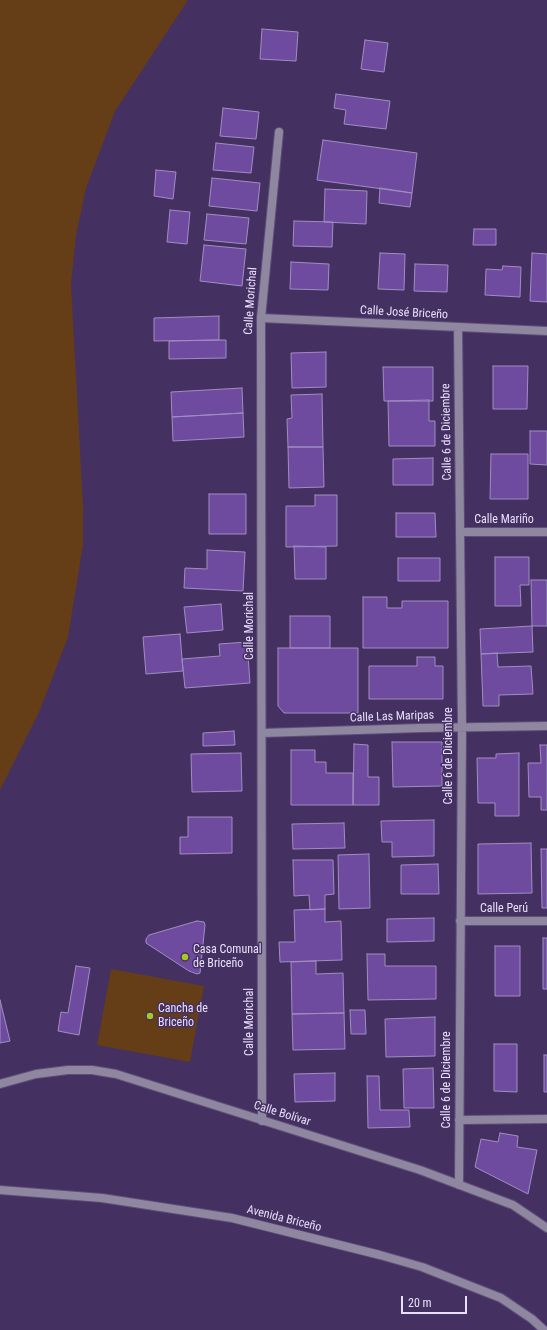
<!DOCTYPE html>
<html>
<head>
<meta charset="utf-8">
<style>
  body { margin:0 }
  #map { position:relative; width:547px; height:1330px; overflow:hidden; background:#453161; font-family:"Roboto Condensed",sans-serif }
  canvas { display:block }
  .scale { position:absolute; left:401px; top:1296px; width:66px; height:18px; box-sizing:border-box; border:2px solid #e9dffc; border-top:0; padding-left:5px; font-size:12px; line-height:14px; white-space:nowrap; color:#e9dffc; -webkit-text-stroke:3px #453161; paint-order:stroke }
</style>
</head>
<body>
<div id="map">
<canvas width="547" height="1330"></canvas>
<div class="scale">20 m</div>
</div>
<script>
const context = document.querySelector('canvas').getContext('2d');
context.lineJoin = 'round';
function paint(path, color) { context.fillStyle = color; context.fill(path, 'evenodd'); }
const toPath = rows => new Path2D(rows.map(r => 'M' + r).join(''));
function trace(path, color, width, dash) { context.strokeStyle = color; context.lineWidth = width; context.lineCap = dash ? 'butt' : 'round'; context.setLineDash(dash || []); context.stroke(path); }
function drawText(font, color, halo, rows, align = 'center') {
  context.font = font + ' "Roboto Condensed",sans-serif'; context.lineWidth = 3; context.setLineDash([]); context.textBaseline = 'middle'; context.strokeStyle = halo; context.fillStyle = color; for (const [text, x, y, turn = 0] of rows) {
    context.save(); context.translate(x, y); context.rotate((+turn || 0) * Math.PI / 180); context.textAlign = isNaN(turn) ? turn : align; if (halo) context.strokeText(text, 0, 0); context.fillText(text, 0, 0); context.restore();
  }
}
paint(toPath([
  [0,0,188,0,115,111,86,188,76,235,71,284,83,506,83,545,68,637,39,712,0,790],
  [111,969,204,986,190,1062,97,1045]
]), '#653d16');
const building = toPath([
  [262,29,298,32,296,61,260,59,262,29],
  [365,40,388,43,384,72,361,69,365,40],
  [336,94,390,101,386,129,344,124,346,110,334,108,336,94],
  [223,108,259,112,256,139,220,136,223,108],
  [323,140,417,153,412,193,317,180,323,140],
  [216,143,254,147,251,173,213,170,216,143],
  [156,170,176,172,173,199,154,196,156,170],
  [212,178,260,183,257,211,209,206,212,178],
  [380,188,412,193,410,207,379,203,380,188],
  [325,189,367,191,366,224,324,222,325,189],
  [170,210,190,212,187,244,167,242,170,210],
  [207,214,249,218,246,244,204,240,207,214],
  [294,221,333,222,332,247,293,246,294,221],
  [474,229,496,229,496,245,473,245,474,229],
  [204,245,246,249,242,286,200,281,204,245],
  [380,253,405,254,404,290,378,289,380,253],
  [532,253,547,254,547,302,530,301,532,253],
  [291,262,329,264,328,290,290,289,291,262],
  [415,264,448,265,447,292,414,291,415,264],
  [503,266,521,267,520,297,485,295,486,269,502,270,503,266],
  [219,316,219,340,154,341,154,318,219,316],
  [219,340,226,340,226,358,169,359,169,341,219,340],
  [326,352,326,387,292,388,291,353,326,352],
  [493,366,528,366,527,409,493,409,493,366],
  [383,367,433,367,433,401,384,401,383,367],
  [242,388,243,413,172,417,171,392,242,388],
  [322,394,323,447,288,447,287,419,292,418,291,395,322,394],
  [429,400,429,421,435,421,435,446,389,446,388,401,429,400],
  [243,413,244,437,173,441,172,417,243,413],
  [530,431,547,431,547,465,530,464,530,431],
  [288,447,323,447,324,487,289,488,288,447],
  [491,454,528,454,528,499,490,499,491,454],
  [433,458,433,485,393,485,393,459,433,458],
  [209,494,246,494,246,534,209,534,209,494],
  [315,495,337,495,337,546,286,547,286,506,315,506,315,495],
  [396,513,435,513,436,537,396,537,396,513],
  [294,546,326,547,326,579,295,579,294,546],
  [207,550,245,552,243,591,184,588,185,568,207,569,207,550],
  [495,557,529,557,529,585,520,585,521,606,495,606,495,557],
  [398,558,440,558,440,581,398,581,398,558],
  [531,580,547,580,547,626,532,626,531,580],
  [363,597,387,597,387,608,402,608,402,601,448,601,448,648,363,648,363,597],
  [221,604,223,630,187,633,184,607,221,604],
  [290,616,330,616,330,648,290,648,290,616],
  [532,626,533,652,481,654,480,629,532,626],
  [180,634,183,671,146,674,143,637,180,634],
  [247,642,250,683,185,688,182,659,220,656,219,644,247,642],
  [278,648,358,648,358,713,284,713,278,706,278,648],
  [497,653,498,667,531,666,533,694,499,695,499,706,483,706,481,654,497,653],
  [417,657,435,657,435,666,443,666,443,699,369,699,369,666,417,666,417,657],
  [234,731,235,745,203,746,203,733,234,731],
  [392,742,442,742,442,786,393,787,392,742],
  [354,744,368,745,368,777,379,777,379,805,353,805,354,744],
  [540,745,547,745,547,810,541,810,541,797,529,797,528,763,541,763,540,745],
  [291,750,315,750,315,762,326,762,326,773,353,773,353,805,291,805,291,750],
  [241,753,242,791,192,792,191,754,241,753],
  [519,753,519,816,495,816,495,803,478,803,477,758,496,758,496,754,519,753],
  [188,817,232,817,232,853,180,854,180,837,188,837,188,817],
  [434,820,434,856,392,857,392,842,382,842,381,821,434,820],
  [344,823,345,848,293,849,292,824,344,823],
  [531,843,532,893,478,894,478,844,531,843],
  [541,849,547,849,547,908,542,908,541,849],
  [369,854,370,908,339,909,338,855,369,854],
  [293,860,333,860,334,894,325,895,325,909,310,910,309,895,294,896,293,860],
  [438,864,439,894,401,894,401,865,438,864],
  [325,909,325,922,341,921,342,960,280,962,279,942,295,942,294,910,325,909],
  [434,918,434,941,387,942,387,919,434,918],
  [197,921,204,922,205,925,200,973,197,974,189,971,146,943,146,939,149,935,197,921],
  [543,938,547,938,547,989,543,989,543,938],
  [495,946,520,946,520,996,495,996,495,946],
  [367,954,385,954,385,966,436,966,436,999,368,1000,367,954],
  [316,961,316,974,343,973,344,1013,292,1014,291,962,316,961],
  [76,966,90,968,79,1035,58,1031,61,1012,68,1013,76,966],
  [0,1000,10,1041,0,1043,0,1000],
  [350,1010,365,1010,366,1034,351,1034,350,1010],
  [344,1013,345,1049,293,1050,292,1014,344,1013],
  [435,1017,435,1056,386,1057,385,1019,435,1017],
  [494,1044,517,1044,517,1092,494,1091,494,1044],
  [544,1055,547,1055,547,1092,544,1092,544,1055],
  [433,1068,434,1108,404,1108,403,1069,433,1068],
  [335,1073,335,1101,295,1102,294,1074,335,1073],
  [367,1076,379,1076,380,1110,409,1110,410,1127,368,1128,367,1076],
  [500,1133,518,1136,517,1147,537,1150,528,1194,475,1167,481,1139,498,1142,500,1133]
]);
paint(building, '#6f4b9f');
trace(building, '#a18cc3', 1);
const minor = toPath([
  [261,318,547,331],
  [458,327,462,728,459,1185],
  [460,532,547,532],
  [262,733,421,728,547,726],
  [460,921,547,921],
  [0,1084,36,1074,68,1070,92,1070,116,1074,420,1170,513,1205,547,1228],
  [459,1120,547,1119],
  [262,1121,261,318,279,132],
  [0,1190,102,1198,232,1218,380,1255,422,1267,501,1298,532,1319,544,1330]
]);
trace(minor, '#5f4d7a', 10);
trace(minor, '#8f879f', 8);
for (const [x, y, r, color] of [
  [185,957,4,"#a6c820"],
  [150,1016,4,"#a6c820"]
]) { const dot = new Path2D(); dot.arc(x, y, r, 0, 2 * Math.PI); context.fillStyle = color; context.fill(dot); trace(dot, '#453161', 1.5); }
drawText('12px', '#e9dffc', '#453161', [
  ["Calle Morichal",251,301,-86],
  ["Calle José Briceño",404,313,3],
  ["Calle 6 de Diciembre",447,432,-91],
  ["Calle Mariño",504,520],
  ["Calle Morichal",250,626,-90],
  ["Calle Las Maripas",392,717,-2],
  ["Calle 6 de Diciembre",449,756,-90],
  ["Calle Perú",504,909],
  ["Calle Morichal",250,1022,-90],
  ["Calle 6 de Diciembre",447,1080,-90],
  ["Calle Bolívar",282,1114,17],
  ["Avenida Briceño",284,1219,14]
]);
drawText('12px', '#e9dffc', '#453161', [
  ["Casa Comunal",193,950],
  ["de Briceño",193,964],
  ["Cancha de",158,1009],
  ["Briceño",158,1023]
], 'left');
</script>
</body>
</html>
